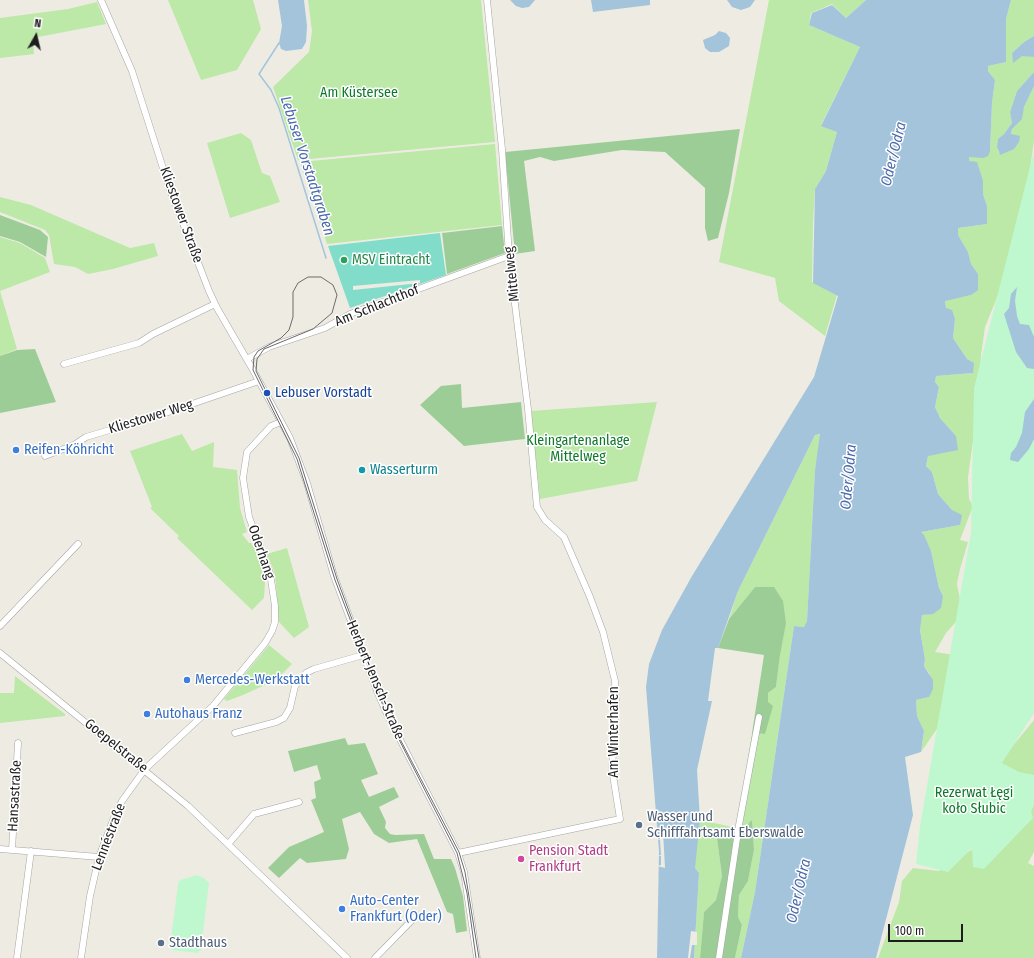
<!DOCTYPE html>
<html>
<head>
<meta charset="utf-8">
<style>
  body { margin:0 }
  #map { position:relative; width:1034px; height:958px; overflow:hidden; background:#eeece2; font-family:"Fira Sans Condensed",sans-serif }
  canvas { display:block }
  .north { position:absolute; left:16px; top:16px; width:40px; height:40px; -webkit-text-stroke:3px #fff; paint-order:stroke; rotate:8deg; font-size:11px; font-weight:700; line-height:16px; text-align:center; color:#1d1d1d }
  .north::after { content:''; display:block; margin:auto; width:14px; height:18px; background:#1d1d1d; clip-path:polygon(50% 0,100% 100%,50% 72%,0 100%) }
  .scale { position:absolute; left:888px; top:924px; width:75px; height:18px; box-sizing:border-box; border:2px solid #1d1d1d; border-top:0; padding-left:5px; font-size:12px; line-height:14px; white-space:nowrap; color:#1d1d1d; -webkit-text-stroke:3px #fff; paint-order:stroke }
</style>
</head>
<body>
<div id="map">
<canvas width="1034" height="958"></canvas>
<div class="north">N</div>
<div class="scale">100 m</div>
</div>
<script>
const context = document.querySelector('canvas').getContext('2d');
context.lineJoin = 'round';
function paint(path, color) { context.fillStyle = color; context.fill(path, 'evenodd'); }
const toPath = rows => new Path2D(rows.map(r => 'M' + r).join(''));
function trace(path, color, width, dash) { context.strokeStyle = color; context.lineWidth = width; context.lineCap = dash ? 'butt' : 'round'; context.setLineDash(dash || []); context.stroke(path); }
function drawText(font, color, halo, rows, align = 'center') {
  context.font = font + ' "Fira Sans Condensed",sans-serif'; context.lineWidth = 3; context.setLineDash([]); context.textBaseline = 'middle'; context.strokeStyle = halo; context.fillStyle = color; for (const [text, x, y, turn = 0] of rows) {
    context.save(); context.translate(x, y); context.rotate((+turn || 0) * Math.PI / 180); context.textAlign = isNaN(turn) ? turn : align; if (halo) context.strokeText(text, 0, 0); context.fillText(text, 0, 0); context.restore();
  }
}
paint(toPath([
  [168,0,253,0,261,29,237,70,201,80],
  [308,0,481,0,495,142,298,160,273,87,309,52,312,31],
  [769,0,866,0,846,18,832,4,811,13,809,25,860,47,821,125,837,132,826,171,815,189,813,223,812,282,837,295,825,336,779,301,775,278,719,262],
  [1011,0,1034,0,1034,36,1024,42,1012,53,1034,57,1034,72,1017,91,1010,112,1012,123,1004,134,998,139,997,147,999,154,1011,134,1012,129,1021,119,1024,107,1034,86,1034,141,1022,223,1005,278,985,327,981,355,978,405,968,477,969,499,973,506,960,540,968,542,960,569,957,584,963,614,946,633,935,652,961,656,943,720,921,752,924,731,917,716,916,700,929,697,930,674,924,666,925,659,920,629,922,615,933,613,943,596,939,588,931,551,921,532,960,525,952,510,938,494,932,472,926,466,928,456,956,436,940,418,935,407,939,387,935,382,936,376,973,373,973,363,967,359,953,338,955,319,946,308,945,300,971,295,978,274,971,264,968,252,958,235,958,228,987,224,987,206,983,194,983,181,969,161,969,156,990,151,992,103,995,80,988,71,988,66,1006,62,1006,19],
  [97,2,106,24,33,38,34,54,0,58,0,18,68,9],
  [241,133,251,140,262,173,270,176,280,202,230,218,207,143],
  [495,144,502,225,327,244,300,162],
  [0,197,31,205,130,248,154,243,158,256,113,269,88,274,75,267,54,264,49,235,45,230,0,212],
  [0,237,20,243,45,258,50,272,0,291],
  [0,291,17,349,0,356],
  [657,402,637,481,540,499,531,411],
  [182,434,192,451,214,442,213,467,237,470,240,508,247,532,242,534,249,543,251,543,258,556,264,572,265,582,264,598,252,610,177,538,179,536,150,508,152,507,130,451],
  [821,434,815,470,807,621,804,627,794,626,755,892,741,958,735,958,742,925,738,917,739,895,748,881,754,850,752,821,743,829,716,831,722,876,716,900,704,912,700,958,694,958,699,873,695,868,695,856,700,820,737,828,752,733,765,734,768,693,776,687,780,655,755,587,729,619,738,591,815,435],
  [287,548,309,627,294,638,279,622,276,584,274,571,267,554],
  [269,645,292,664,276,680,243,695,227,701,224,699],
  [15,676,65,714,65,716,0,723,0,693,14,693],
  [1034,720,1034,777,993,770,1025,731],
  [1034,804,1034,852,1028,863,1034,866,1034,958,878,958,899,902,902,881,913,868,939,871,1031,811]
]), '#bce8a8');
paint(toPath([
  [740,129,729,193,718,238,708,241,705,228,705,188,665,152,622,150,554,161,540,157,524,161,535,251,515,254,505,152],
  [0,215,40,230,48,237,46,257,20,242,0,236],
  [502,226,505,253,447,274,442,233],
  [35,349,56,402,0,413,0,356,17,350],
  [461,384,462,408,521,402,525,439,464,446,420,405,441,386],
  [755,587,774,587,783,601,786,623,780,655,776,687,768,693,768,702,773,706,765,734,752,733,764,655,718,648,729,619],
  [345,738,348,745,365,743,378,774,361,780,369,797,394,787,399,797,379,807,386,822,385,828,390,834,395,835,424,834,434,859,451,859,455,868,463,896,467,931,456,933,453,914,447,912,417,839,389,843,374,834,360,812,342,819,349,849,346,859,307,863,300,858,279,878,268,868,289,847,324,832,311,800,316,798,314,782,321,779,317,765,294,772,288,751],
  [752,820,754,850,748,881,739,895,738,917,742,925,735,958,700,958,704,912,716,900,722,876,716,831,743,829]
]), '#9dcd97');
paint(toPath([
  [1034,151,1034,713,1002,763,1019,772,1034,775,1034,804,1031,811,1033,818,984,869,973,867,972,848,948,872,916,864,920,826,971,532,974,388],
  [197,875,204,878,209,883,201,950,197,953,172,950,170,947,178,884,180,880]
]), '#bff8ce');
paint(toPath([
  [440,233,446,275,350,308,328,246],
  [420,280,420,283,353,290,353,286]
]), '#81ddca');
paint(toPath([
  [278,0,304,0,307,26,306,42,302,49,286,51,281,49,279,43,282,26],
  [510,0,535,0,529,7,522,8,516,6],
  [591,0,650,0,650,5,593,12],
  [727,0,755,0,750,7,741,10,732,7],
  [866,0,1011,0,1006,19,1006,62,988,66,988,71,995,80,992,103,990,151,988,156,983,158,969,157,969,161,977,162,983,181,983,194,987,206,987,224,958,228,958,235,968,252,971,264,978,274,978,290,971,295,945,301,946,308,952,310,955,319,953,338,967,359,974,363,973,373,936,376,935,382,939,387,935,407,940,418,956,436,958,450,928,456,926,466,932,472,938,494,952,510,962,515,960,525,921,532,924,535,931,551,939,588,943,596,941,608,933,614,922,615,920,630,925,659,924,666,933,680,933,689,929,697,916,700,917,716,924,731,921,752,905,757,913,815,876,958,741,958,755,892,794,626,804,627,807,621,815,470,820,434,815,435,738,591,718,648,715,648,708,701,712,701,697,770,700,820,695,868,699,873,694,958,657,958,659,851,646,687,649,664,662,630,692,576,814,377,838,296,813,283,815,189,826,171,837,132,821,126,860,47,809,25,812,13,832,5,846,18],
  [719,31,726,33,730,38,729,46,719,52,710,52,705,48,703,40,715,35],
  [1034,36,1034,57,1022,56,1013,63,1012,53,1024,42],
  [1034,72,1034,86,1024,107,1022,119,1012,129,1011,134,1020,136,1019,142,1014,149,1000,155,997,147,998,139,1004,134,1012,123,1010,112,1017,91],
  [1017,287,1015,301,1017,316,1020,324,1029,325,1034,337,1034,369,1027,368,1016,352,1004,314,1009,308,1011,294],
  [1034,399,1034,439,1029,449,1018,462,1010,460,1011,453,1016,447,1022,433,1025,412]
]), '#a3c4db');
paint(toPath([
  [660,831,663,831,665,868,657,866,661,865,661,856,657,856,661,855,660,840,656,839,660,839],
  [691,931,697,932,697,945,692,945,690,958,688,958]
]), '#eeece2');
trace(toPath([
  [279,43,259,74,271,90,279,108,326,258]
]), '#a3c4db', 1.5);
const minor = toPath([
  [101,0,132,71,169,187,209,291,217,308,253,370,290,438,307,483,334,576,377,691,387,714,458,853,464,872,477,958],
  [247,359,269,347,325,328,350,314,509,256],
  [64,364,139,343,153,334,215,304],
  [45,456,74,445,86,437,160,415,259,381],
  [0,626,78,544],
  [0,653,188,806,347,958],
  [235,733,276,722,284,718,290,708,295,686,306,673,314,669,363,655],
  [229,843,254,814,299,802],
  [0,849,99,857],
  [12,850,18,743],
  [458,853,620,819,612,769,616,702,615,681,603,632,590,597,564,537,545,520,537,507,528,409,509,256,502,149,487,0],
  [17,958,31,851],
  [81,958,90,896,99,857,115,815,122,801,145,769,213,706,265,643,272,631,275,622,275,606,270,573,249,517,243,478,247,452,271,426,281,422],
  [375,958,415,917],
  [719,958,739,825,759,717]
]);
trace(minor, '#a4a4a4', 7);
trace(minor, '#fff', 6);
trace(toPath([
  [476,958,467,893,457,853,387,716,335,580,297,459,253,370,254,357,258,351,281,338,289,330,293,317,293,292,298,283,308,277,321,277,333,285,337,295,332,313,313,329,264,349,257,359,256,371,299,458,337,579,388,716,459,852,465,872,479,958]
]), '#6b6b6b', 1);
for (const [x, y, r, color] of [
  [344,260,4,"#2e9e5b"],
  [267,393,4,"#1a4fb4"],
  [16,450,4,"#3f7fe0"],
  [362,470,4,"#0f9aa8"],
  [187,680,4,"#3f7fe0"],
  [147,714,4,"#3f7fe0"],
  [639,825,4,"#5c6f8a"],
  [521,859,4,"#d1479c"],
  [342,909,4,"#3f7fe0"],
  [161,943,4,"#5c6f8a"]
]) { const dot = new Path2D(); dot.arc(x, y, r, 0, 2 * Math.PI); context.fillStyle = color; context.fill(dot); trace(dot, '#fff', 1.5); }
drawText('14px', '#0c7929', '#fff', [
  ["Am Küstersee",359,93],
  ["Kleingartenanlage",578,441],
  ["Mittelweg",578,457],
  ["Rezerwat Łęgi",974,793],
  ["koło Słubic",974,809]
]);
drawText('14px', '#1d1d1d', '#fff', [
  ["Kliestower Straße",181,215,70],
  ["Mittelweg",512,274,-96],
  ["Am Schlachthof",377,306,-22],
  ["Kliestower Weg",151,417,-17],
  ["Oderhang",261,552,71],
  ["Herbert-Jensch-Straße",375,680,67],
  ["Am Winterhafen",614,732,-90],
  ["Goepelstraße",116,746,39],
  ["Hansastraße",15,796,-87],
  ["Lennéstraße",109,837,-69]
]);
drawText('14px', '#27864d', '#fff', [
  ["MSV Eintracht",352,260]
], 'left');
drawText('14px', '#164399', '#fff', [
  ["Lebuser Vorstadt",275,393]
], 'left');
drawText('14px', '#366cbe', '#fff', [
  ["Reifen-Köhricht",24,450],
  ["Mercedes-Werkstatt",195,680],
  ["Autohaus Franz",155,714],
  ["Auto-Center",350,901],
  ["Frankfurt (Oder)",350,917]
], 'left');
drawText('14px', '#0d838f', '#fff', [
  ["Wasserturm",370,470]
], 'left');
drawText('14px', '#4e5e75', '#fff', [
  ["Wasser und",647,817],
  ["Schifffahrtsamt Eberswalde",647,833],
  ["Stadthaus",169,943]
], 'left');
drawText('14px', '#b23c85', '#fff', [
  ["Pension Stadt",529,851],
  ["Frankfurt",529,867]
], 'left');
drawText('italic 15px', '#4b69ab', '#fff', [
  ["Oder/Odra",894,154,-76],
  ["Lebuser Vorstadtgraben",307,166,72],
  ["Oder/Odra",849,477,-85],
  ["Oder/Odra",799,891,-77]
]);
</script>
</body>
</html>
